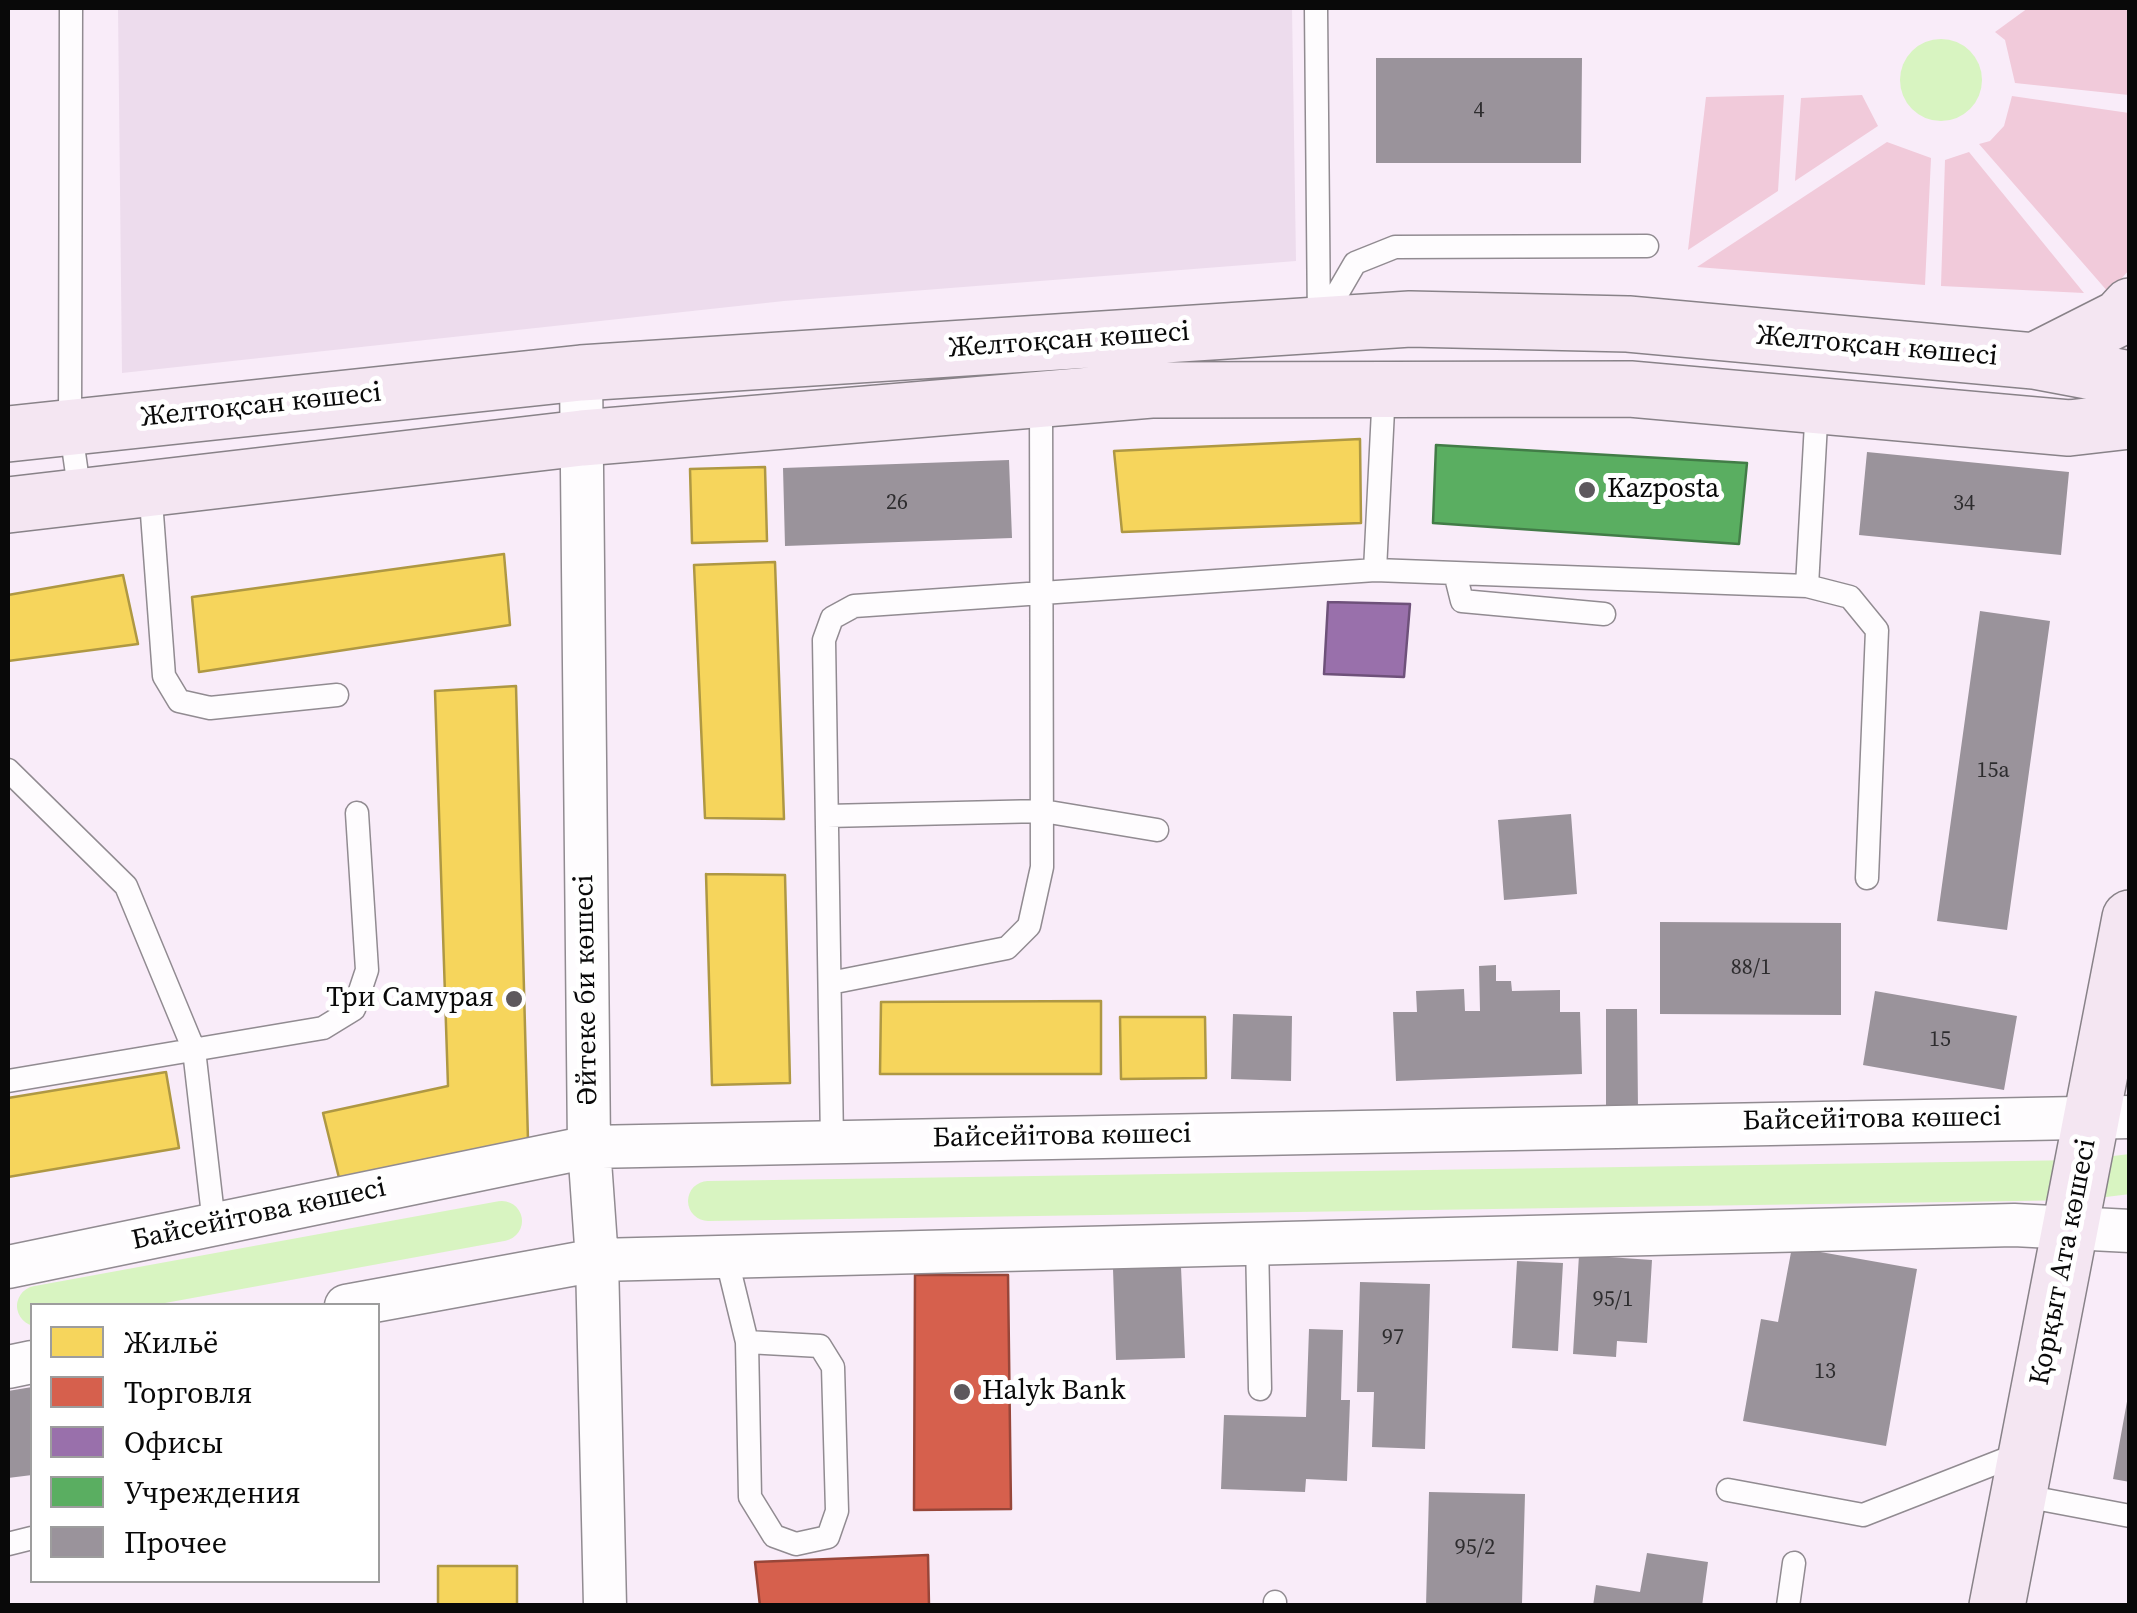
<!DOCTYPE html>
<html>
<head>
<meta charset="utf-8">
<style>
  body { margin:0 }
  #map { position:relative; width:2137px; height:1613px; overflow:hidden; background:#f9ecf9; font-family:"Source Serif 4",serif }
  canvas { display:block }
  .frame { position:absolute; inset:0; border:10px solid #090909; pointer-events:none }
  .legend { position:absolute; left:30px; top:1303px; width:350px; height:280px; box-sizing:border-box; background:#fff; border:2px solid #9d9d9d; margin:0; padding:12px 18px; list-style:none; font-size:30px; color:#090909 }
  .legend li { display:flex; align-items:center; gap:20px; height:50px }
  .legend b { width:50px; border:2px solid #9d9d9d }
</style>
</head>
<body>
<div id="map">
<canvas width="2137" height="1613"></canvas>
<div class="frame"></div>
<ul class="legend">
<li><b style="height:28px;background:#f6d55c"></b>Жильё</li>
<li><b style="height:28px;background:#d6604d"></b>Торговля</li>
<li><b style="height:28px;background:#9970ab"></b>Офисы</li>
<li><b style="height:28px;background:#5aae61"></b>Учреждения</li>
<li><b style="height:28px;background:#9a939b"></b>Прочее</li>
</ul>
</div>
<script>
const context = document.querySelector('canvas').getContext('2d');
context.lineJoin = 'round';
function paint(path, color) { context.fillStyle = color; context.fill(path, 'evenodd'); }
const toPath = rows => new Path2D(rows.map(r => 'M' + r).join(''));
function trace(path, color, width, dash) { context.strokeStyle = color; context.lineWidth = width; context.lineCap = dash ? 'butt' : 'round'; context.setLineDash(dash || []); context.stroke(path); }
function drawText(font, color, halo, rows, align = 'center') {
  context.font = font + ' "Source Serif 4",serif'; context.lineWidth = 10; context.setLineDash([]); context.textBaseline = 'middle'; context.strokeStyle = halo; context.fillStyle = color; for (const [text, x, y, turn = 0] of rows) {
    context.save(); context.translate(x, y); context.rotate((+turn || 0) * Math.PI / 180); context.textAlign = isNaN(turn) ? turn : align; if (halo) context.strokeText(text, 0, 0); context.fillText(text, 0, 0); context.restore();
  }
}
paint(toPath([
  [2028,8,2129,8,2129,95,2015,83,2005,40,1995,32],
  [1784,95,1778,191,1688,250,1706,97],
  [1862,95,1878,126,1795,181,1801,98],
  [2012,96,2129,113,2129,270,2109,293,1979,144,1990,141,2004,126],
  [1887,142,1931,158,1925,285,1697,267],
  [1969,152,2084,293,1941,286,1945,160]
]), '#f1cada');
paint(toPath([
  [118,8,1292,8,1296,261,784,301,122,373]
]), '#eddced');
paint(toPath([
  '1900 80a41 41 0 1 1 82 0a41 41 0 1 1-82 0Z'
]), '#d8f4c1');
const homes = toPath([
  [1360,439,1361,523,1122,532,1114,451,1360,439],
  [765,467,767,541,692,543,690,469,765,467],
  [504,554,510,625,199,672,192,597,504,554],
  [775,562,784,819,705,818,694,565,775,562],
  [123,575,138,644,8,661,8,595,123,575],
  [516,686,528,1141,341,1186,323,1113,448,1086,435,691,516,686],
  [706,874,785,875,790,1083,712,1085,706,874],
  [1101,1001,1101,1074,880,1074,881,1002,1101,1001],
  [1120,1017,1205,1017,1206,1078,1121,1079,1120,1017],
  [166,1072,179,1148,8,1177,8,1098,166,1072],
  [438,1566,517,1566,517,1606,438,1606,438,1566]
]);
paint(homes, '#f6d55c');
trace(homes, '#af9843', 2.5);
const shops = toPath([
  [915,1275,1008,1275,1011,1509,914,1510,915,1275],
  [928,1555,929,1606,760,1606,755,1562,928,1555]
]);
paint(shops, '#d6604d');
trace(shops, '#984639', 2.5);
const offices = toPath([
  [1328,602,1410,604,1404,677,1324,674,1328,602]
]);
paint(offices, '#9970ab');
trace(offices, '#6e517a', 2.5);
const public = toPath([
  [1436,445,1747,463,1739,544,1433,523,1436,445]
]);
paint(public, '#5aae61');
trace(public, '#427c47', 2.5);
trace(toPath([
  [708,1201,2081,1180,2130,1174],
  [37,1306,502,1221]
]), '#d8f4c1', 40);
paint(toPath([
  [1376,58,1582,58,1581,163,1376,163],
  [1867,452,2069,472,2061,555,1859,535],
  [1009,460,1012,538,785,546,783,468],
  [1980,611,2050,621,2007,930,1937,921],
  [1571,814,1577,894,1504,900,1498,820],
  [1660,922,1841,923,1841,1015,1660,1014],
  [1496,965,1496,981,1511,981,1512,991,1560,990,1560,1012,1580,1012,1582,1074,1396,1081,1393,1012,1417,1012,1416,991,1464,989,1465,1011,1480,1011,1479,966],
  [1875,991,2017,1016,2004,1090,1863,1065],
  [1606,1009,1637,1009,1638,1110,1606,1110],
  [1233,1014,1292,1016,1291,1081,1231,1079],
  [1792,1247,1917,1269,1886,1446,1743,1421,1761,1319,1778,1322],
  [1579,1255,1652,1260,1647,1343,1617,1341,1616,1357,1573,1354],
  [1517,1261,1563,1263,1558,1351,1512,1348],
  [1181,1267,1185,1358,1116,1360,1113,1269],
  [1360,1282,1430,1284,1425,1449,1372,1447,1374,1392,1357,1392],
  [1309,1329,1343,1330,1341,1400,1350,1400,1347,1481,1306,1479,1305,1492,1221,1489,1224,1415,1306,1417],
  [32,1387,32,1475,8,1478,8,1391],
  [2128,1396,2130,1396,2130,1482,2113,1479],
  [1429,1492,1525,1494,1522,1603,1426,1606],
  [1647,1553,1708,1562,1702,1606,1593,1606,1596,1585,1640,1592]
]), '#9a939b');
const lane = toPath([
  [71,8,70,425,80,495],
  [1316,8,1319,325,1355,263,1395,247,1647,246],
  [150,487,164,676,179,701,210,708,337,695],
  [1375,570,1384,390],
  [1455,573,1462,601,1604,614],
  [1807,586,1817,405],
  [8,770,126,886,194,1050,214,1224],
  [827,816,1043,811,1157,830],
  [830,983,1007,948,1029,926,1042,867,1041,399],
  [8,1081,323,1028,354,1009,367,970,357,813],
  [832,1142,824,640,832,618,854,606,1375,570,1807,586,1850,597,1877,630,1867,878],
  [1257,1241,1260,1389],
  [726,1256,747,1342,750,1497,774,1536,796,1544,828,1537,837,1511,833,1367,820,1346,747,1342],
  [1728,1490,1863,1515,2024,1452],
  [2019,1495,2130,1516],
  [8,1544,32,1538],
  [1275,1606,1275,1602],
  [1788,1606,1794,1563]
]);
const street = toPath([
  [581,373,589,1147,597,1260,605,1606],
  [8,1267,589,1147,2130,1117],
  [346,1306,597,1260,2014,1225,2130,1231],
  [8,1367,32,1362]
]);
const secondary = toPath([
  [2034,361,2119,318,2130,306],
  [8,434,581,373,1410,319,1628,324,2034,361,2130,379],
  [8,505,582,438,1151,390,1630,389,2069,428,2130,421],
  [1997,1606,2130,918]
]);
trace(lane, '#918b91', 25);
trace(street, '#918b91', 45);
trace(secondary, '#888288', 58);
trace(lane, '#fefcfe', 22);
trace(street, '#fefcfe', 42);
trace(secondary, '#f4e6f2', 55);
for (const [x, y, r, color] of [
  [1587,490,10,"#5d585d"],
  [514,999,10,"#5d585d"],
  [962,1392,10,"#5d585d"]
]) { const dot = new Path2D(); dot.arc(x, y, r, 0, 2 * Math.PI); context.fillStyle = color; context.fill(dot); trace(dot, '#fff', 4); }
drawText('22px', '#2d2c2e', null, [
  ["4",1479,111],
  ["26",897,503],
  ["34",1964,504],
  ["15а",1993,771],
  ["88/1",1751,968],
  ["15",1940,1040],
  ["95/1",1613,1300],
  ["97",1393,1338],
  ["13",1825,1372],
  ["95/2",1475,1548]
]);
drawText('28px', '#090909', '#fff', [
  ["Желтоқсан көшесі",1069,341,-4],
  ["Желтоқсан көшесі",1877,347,5],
  ["Желтоқсан көшесі",261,406,-6],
  ["Әйтеке би көшесі",587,990,-91],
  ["Байсейітова көшесі",1872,1120,-1],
  ["Байсейітова көшесі",1062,1137,-1],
  ["Байсейітова көшесі",259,1215,-12],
  ["Қорқыт Ата көшесі",2064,1262,-79]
]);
drawText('28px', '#090909', '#fff', [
  ["Kazposta",1607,490],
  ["Три Самурая",494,999,"right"],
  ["Halyk Bank",982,1392]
], 'left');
</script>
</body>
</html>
